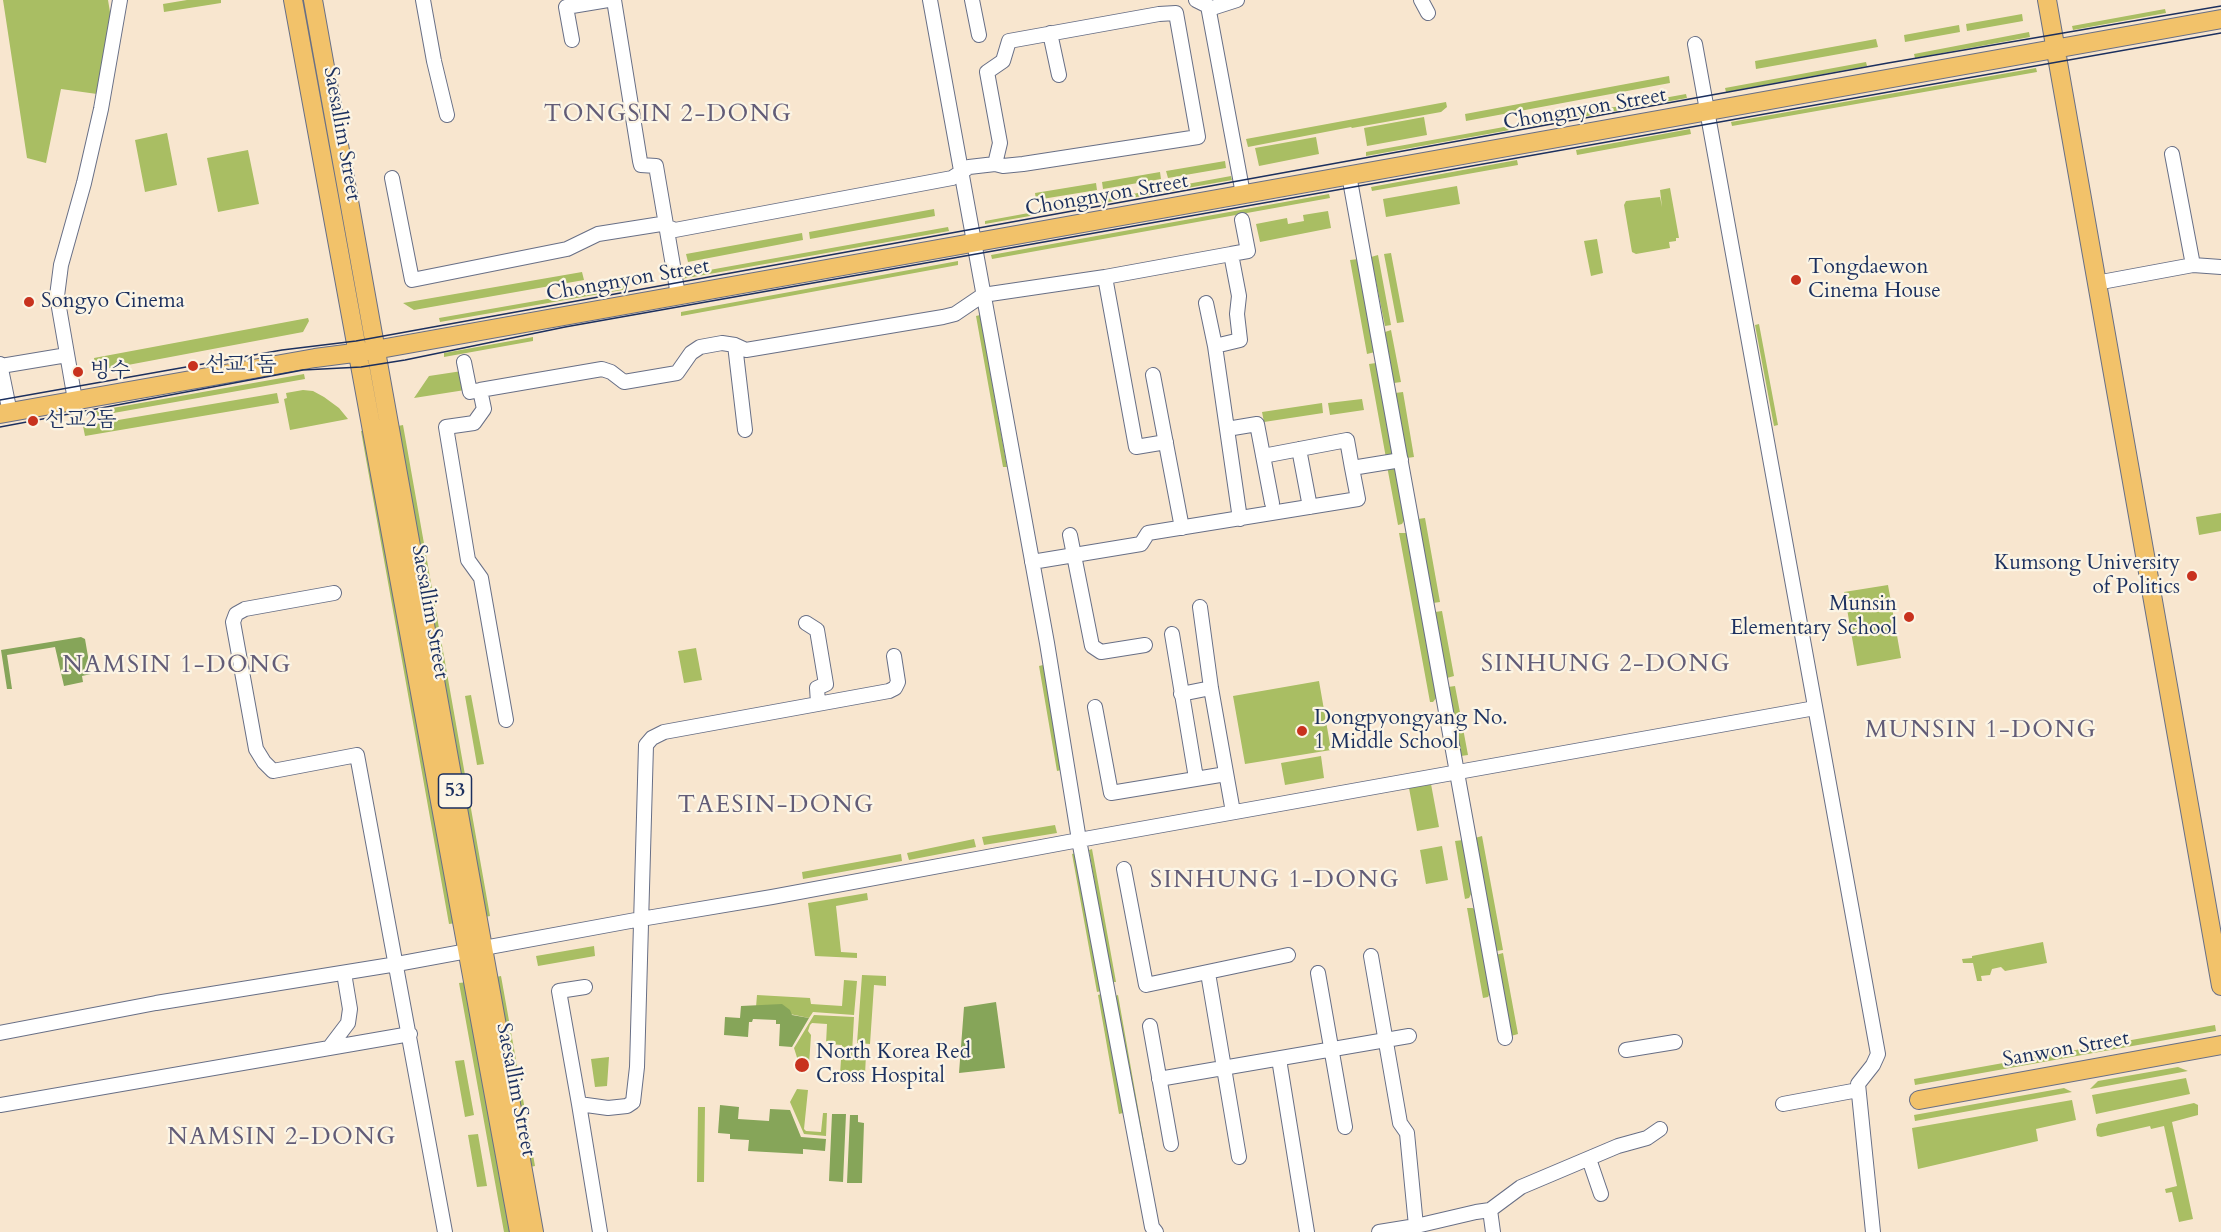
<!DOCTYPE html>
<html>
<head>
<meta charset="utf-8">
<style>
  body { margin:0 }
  canvas { display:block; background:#f8e6cf }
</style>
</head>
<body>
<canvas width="2221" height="1232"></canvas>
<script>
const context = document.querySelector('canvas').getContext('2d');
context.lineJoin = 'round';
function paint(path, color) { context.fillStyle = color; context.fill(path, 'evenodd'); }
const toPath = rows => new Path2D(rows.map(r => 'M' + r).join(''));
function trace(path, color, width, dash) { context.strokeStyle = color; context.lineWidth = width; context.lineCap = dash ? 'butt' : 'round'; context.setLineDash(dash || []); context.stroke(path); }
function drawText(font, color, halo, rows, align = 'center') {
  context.font = font + ' Cardo,"Noto Serif KR",serif'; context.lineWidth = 4.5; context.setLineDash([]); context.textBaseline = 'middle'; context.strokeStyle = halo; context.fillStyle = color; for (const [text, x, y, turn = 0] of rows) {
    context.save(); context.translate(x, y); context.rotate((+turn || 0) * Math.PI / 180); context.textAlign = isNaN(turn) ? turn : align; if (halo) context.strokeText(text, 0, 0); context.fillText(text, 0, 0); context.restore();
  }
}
paint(toPath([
  [3,0,108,0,111,18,97,94,61,89,46,163,27,158],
  [187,0,221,0,221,3,164,12,163,4],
  [2165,9,2166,13,2073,30,2072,26],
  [2022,14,2023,21,1967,31,1966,24],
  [1959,25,1960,32,1905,42,1904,35],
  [2029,32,2030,37,1915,58,1914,54],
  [1876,39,1878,47,1756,69,1755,61],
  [1866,62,1867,66,1726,92,1725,88],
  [2036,68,2037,72,1732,126,1731,122],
  [1669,76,1670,83,1466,121,1465,114],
  [1686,94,1687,98,1366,156,1366,152],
  [1446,102,1447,107,1441,112,1352,128,1351,127,1248,147,1246,139],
  [1424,117,1427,135,1367,146,1364,128],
  [1690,129,1691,134,1577,155,1576,150],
  [167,133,177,185,145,192,135,140],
  [1316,137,1319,154,1259,166,1255,148],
  [248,150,259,204,218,212,207,158],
  [1517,160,1518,165,1372,191,1371,187],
  [1225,161,1226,168,1168,178,1166,171],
  [1160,172,1161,179,1103,189,1102,182],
  [1231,176,1232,180,985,224,985,221],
  [1096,183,1097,190,1036,200,1035,193],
  [1457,186,1460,204,1386,217,1383,199],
  [1670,188,1679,238,1676,238,1676,241,1669,242,1670,248,1636,254,1632,252,1624,205,1626,201,1660,197,1662,207,1660,190],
  [1329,194,1330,198,992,259,991,255],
  [934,209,935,216,810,239,809,232],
  [1328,211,1331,228,1260,242,1256,224,1287,218,1288,224,1304,221,1303,215],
  [948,227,949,231,676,280,676,276],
  [802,233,803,240,688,262,686,254],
  [1597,239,1603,273,1591,276,1584,241],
  [1391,253,1404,322,1397,323,1384,254],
  [1378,255,1391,325,1385,326,1371,257],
  [1358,259,1375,352,1367,354,1350,260],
  [958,261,958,265,681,316,681,312],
  [582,272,584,280,414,310,403,303],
  [627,285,628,289,440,322,439,318],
  [980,315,1007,467,1003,467,976,316],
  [308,318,309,321,303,332,96,371,94,358],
  [1759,324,1778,425,1774,426,1755,325],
  [1391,330,1401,382,1394,383,1385,332],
  [533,337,533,341,444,357,444,353],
  [1376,363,1394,457,1386,458,1369,364],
  [462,371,465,390,414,398,429,376],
  [304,374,305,379,91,417,90,412],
  [303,390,313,391,324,397,339,408,348,419,290,430,284,399,287,398,286,393],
  [1403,392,1414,457,1407,458,1395,393],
  [277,393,279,403,85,436,83,426],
  [1362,399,1364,410,1330,415,1328,403],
  [1322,403,1323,413,1264,422,1262,412],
  [403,425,490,916,485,917,398,426],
  [368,429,456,923,449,924,361,431],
  [1395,465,1405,519,1402,524,1398,525,1387,466],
  [2221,513,2221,531,2199,535,2196,517],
  [1425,518,1440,602,1433,603,1418,519],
  [1399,533,1406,533,1408,536,1437,697,1433,702,1430,702],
  [1888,585,1901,658,1857,666,1844,592],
  [1442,611,1454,676,1447,678,1435,612],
  [696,648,702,680,684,683,678,651],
  [1043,665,1061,770,1057,771,1039,666],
  [1319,681,1331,750,1245,764,1233,696],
  [1455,686,1468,755,1461,756,1448,687],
  [471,695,484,764,477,765,465,696],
  [1321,756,1324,778,1285,785,1281,763],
  [1431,784,1439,827,1417,831,1409,788],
  [1055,825,1057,833,984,845,982,837],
  [1482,836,1503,950,1496,951,1475,838],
  [974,839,976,847,909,860,907,853],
  [1463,840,1472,892,1469,898,1465,899,1455,841],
  [1442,846,1448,880,1426,884,1420,850],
  [1092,849,1116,982,1112,982,1089,850],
  [1076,853,1101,991,1097,992,1072,854],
  [901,854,902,861,803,879,802,872],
  [867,893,868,900,836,906,841,952,857,953,857,958,815,956,808,903],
  [1467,908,1473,908,1476,913,1490,993,1488,997,1483,998],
  [2043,942,2047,963,2005,971,2001,967,1992,969,1990,975,1981,976,1982,981,1977,981,1973,963,1963,963,1962,959,1972,958,1972,956],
  [594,946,595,956,538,966,536,956],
  [1503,953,1518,1034,1511,1036,1496,955],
  [862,975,886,976,886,986,874,985,870,1044,857,1043],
  [501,976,535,1166,530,1167,496,977],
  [844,980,857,981,854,1015,813,1012,809,1018,756,1007,757,995,810,998,811,1004,842,1006],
  [467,982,511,1232,504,1232,459,983],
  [1101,994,1123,1113,1119,1114,1098,995],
  [1118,995,1149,1170,1146,1171,1115,996],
  [814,1015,854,1017,852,1053,866,1054,865,1075,840,1074,842,1045,826,1044,827,1024,812,1023,810,1025,808,1031,811,1035,809,1065,799,1064,794,1048],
  [2215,1025,2216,1031,1915,1085,1914,1079],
  [609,1057,607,1086,595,1087,591,1059],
  [464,1060,474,1115,465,1117,455,1061],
  [2178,1067,2188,1071,2090,1089,2098,1081],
  [2186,1078,2190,1094,2096,1114,2092,1095],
  [2064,1088,2072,1092,1915,1121,1914,1115],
  [797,1089,808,1090,804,1129,806,1131,821,1132,823,1113,827,1113,826,1136,804,1134,790,1102],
  [2072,1100,2076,1120,2036,1129,2038,1141,1918,1169,1912,1128],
  [2194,1103,2198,1105,2198,1115,2172,1122,2193,1219,2179,1222,2172,1192,2166,1193,2165,1189,2177,1186,2164,1126,2151,1129,2150,1126,2101,1137,2097,1136,2096,1129,2098,1124],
  [698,1107,705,1107,704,1182,697,1182],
  [478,1134,487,1186,477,1187,468,1135]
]), '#a9be63');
paint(toPath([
  [81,637,85,639,91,674,82,676,83,682,64,686,55,647,7,655,12,689,7,689,1,650],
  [996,1002,1005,1068,959,1073,964,1007],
  [782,1004,790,1010,792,1015,809,1018,792,1047,779,1046,780,1024,776,1024,776,1020,753,1019,752,1022,749,1022,748,1037,724,1035,725,1017,740,1018,741,1006],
  [720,1105,739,1107,738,1119,769,1121,770,1109,790,1110,801,1137,826,1139,825,1151,803,1149,803,1154,748,1151,749,1140,730,1139,730,1134,718,1133],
  [832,1114,846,1114,843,1182,829,1181],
  [850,1115,858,1115,858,1122,864,1123,862,1183,847,1183]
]), '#86a559');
const minor = toPath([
  [423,0,434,61,447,115],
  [614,0,640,161,641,165,656,166,678,295],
  [930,0,1047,643,1079,840,1152,1227,1156,1232],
  [972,0,979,35],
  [1196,0,1208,6,1243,194],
  [1421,0,1428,13],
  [1209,9,1237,0],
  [1050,33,1059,75],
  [572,40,566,7,608,0],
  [1695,44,1878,1054,1873,1065,1858,1084,1873,1232],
  [2172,154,2193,265],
  [1349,175,1505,1038],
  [392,178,412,280,567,249,598,234,661,224,675,230,952,178,969,167,995,164,1003,166,1023,164,1198,137,1176,13,1159,14,1009,41,1003,61,987,72,1000,143,995,164],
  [1105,277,1231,254],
  [2096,283,2193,265,2221,267],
  [1206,303,1215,346,1240,519],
  [735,345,745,430],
  [1215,346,1240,340,1237,314,1239,296,1231,254,1248,251,1242,220],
  [464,362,470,392,480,390],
  [0,364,10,413],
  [1,366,67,355],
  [1153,375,1182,528],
  [75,400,57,296,61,265,84,183,101,109,120,0],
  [1227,429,1257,424,1272,503],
  [1299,449,1310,507],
  [1263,456,1347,440,1352,468],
  [1070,535,1092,646,1101,652,1145,645],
  [1032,562,1141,544,1148,533,1358,499,1352,468,1401,460],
  [334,593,245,609,236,614,233,622,256,749,264,762,273,771,357,755,445,1232],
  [1200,607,1211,688,1233,812],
  [806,623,817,630,826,684,817,688,818,703],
  [1172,634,1196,778],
  [1181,694,1211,688],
  [1095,707,1111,793,1226,774],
  [506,720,481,578,468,560,446,427,474,423,484,409,480,390,602,369,611,372,624,382,677,373,691,353,700,347,722,343,735,345,746,350,943,317,955,314,983,295,1105,277,1136,447,1166,442],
  [1124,869,1146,985,1288,955],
  [1371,956,1400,1123,1407,1133,1416,1226],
  [1208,973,1239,1157],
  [1318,973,1345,1127],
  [585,987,559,991,579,1104,600,1232],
  [1150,1026,1171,1144],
  [0,1033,156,1003,397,964,641,919,772,897,1079,840,1815,708],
  [329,1048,348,1023,350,1009,344,973],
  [1626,1050,1675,1042],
  [1279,1059,1307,1232],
  [1159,1079,1409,1036],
  [579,1104,608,1108,627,1106,633,1102,637,1067,646,745,652,738,664,732,889,691,895,688,898,682,894,656],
  [1783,1104,1858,1090],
  [0,1105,410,1034],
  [1589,1159,1601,1194],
  [1490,1210,1493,1232],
  [1379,1232,1416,1226,1476,1212,1490,1210,1521,1187,1618,1146,1647,1138,1660,1129]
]);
const major = toPath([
  [293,0,519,1232],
  [313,0,534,1232],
  [2047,0,2221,986],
  [0,414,315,358,369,351,2221,19],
  [1919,1100,2221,1045]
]);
trace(minor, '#686f86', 16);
trace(major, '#686f86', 20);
trace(minor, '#fff', 14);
trace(major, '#f2c26a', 18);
trace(toPath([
  [0,400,282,350,356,341,1888,63,2221,6],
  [0,427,303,370,361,367,405,360,565,327,2221,33]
]), '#1b2f5e', 1.5);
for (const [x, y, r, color] of [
  [1796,280,6,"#c8321e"],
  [29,302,6,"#c8321e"],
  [193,366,6,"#c8321e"],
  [78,372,6,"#c8321e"],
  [33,421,6,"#c8321e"],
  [2192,576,6,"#c8321e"],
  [1909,617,6,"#c8321e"],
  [1302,731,6,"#c8321e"],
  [802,1065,8,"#c8321e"]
]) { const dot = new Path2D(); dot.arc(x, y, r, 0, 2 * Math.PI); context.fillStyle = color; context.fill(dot); trace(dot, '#fcf5e5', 2); }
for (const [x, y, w] of [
  [455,791,33]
]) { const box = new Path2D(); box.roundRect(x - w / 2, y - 17, w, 34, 4.5); context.fillStyle = '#fcf5e5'; context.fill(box); trace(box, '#1b2f5e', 1.5); }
drawText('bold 20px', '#1b2f5e', null, [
  ["53",455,791]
]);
drawText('21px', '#1b2f5e', '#fcf5e5', [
  ["Chongnyon Street",1585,110,-10],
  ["Saesallim Street",341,134,80],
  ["Chongnyon Street",1107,196,-10],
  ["Chongnyon Street",628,281,-10],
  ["Saesallim Street",429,612,80],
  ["Sanwon Street",2066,1050,-10],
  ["Saesallim Street",515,1090,79]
]);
drawText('21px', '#1b2f5e', '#fcf5e5', [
  ["Tongdaewon",1808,268],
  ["Cinema House",1808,292],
  ["Songyo Cinema",41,302],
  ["선교1돔",205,366],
  ["빙수",90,372],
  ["선교2돔",45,421],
  ["Kumsong University",2180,564,"right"],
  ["of Politics",2180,588,"right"],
  ["Munsin",1897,605,"right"],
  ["Elementary School",1897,629,"right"],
  ["Dongpyongyang No.",1314,719],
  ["1 Middle School",1314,743],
  ["North Korea Red",816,1053],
  ["Cross Hospital",816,1077]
], 'left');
context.letterSpacing = '1.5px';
drawText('24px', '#625c77', '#fcf5e5', [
  ["TONGSIN 2-DONG",668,115],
  ["SINHUNG 2-DONG",1606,665],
  ["NAMSIN 1-DONG",177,666],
  ["MUNSIN 1-DONG",1981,731],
  ["TAESIN-DONG",776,806],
  ["SINHUNG 1-DONG",1275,881],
  ["NAMSIN 2-DONG",282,1138]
]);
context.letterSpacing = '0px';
</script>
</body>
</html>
